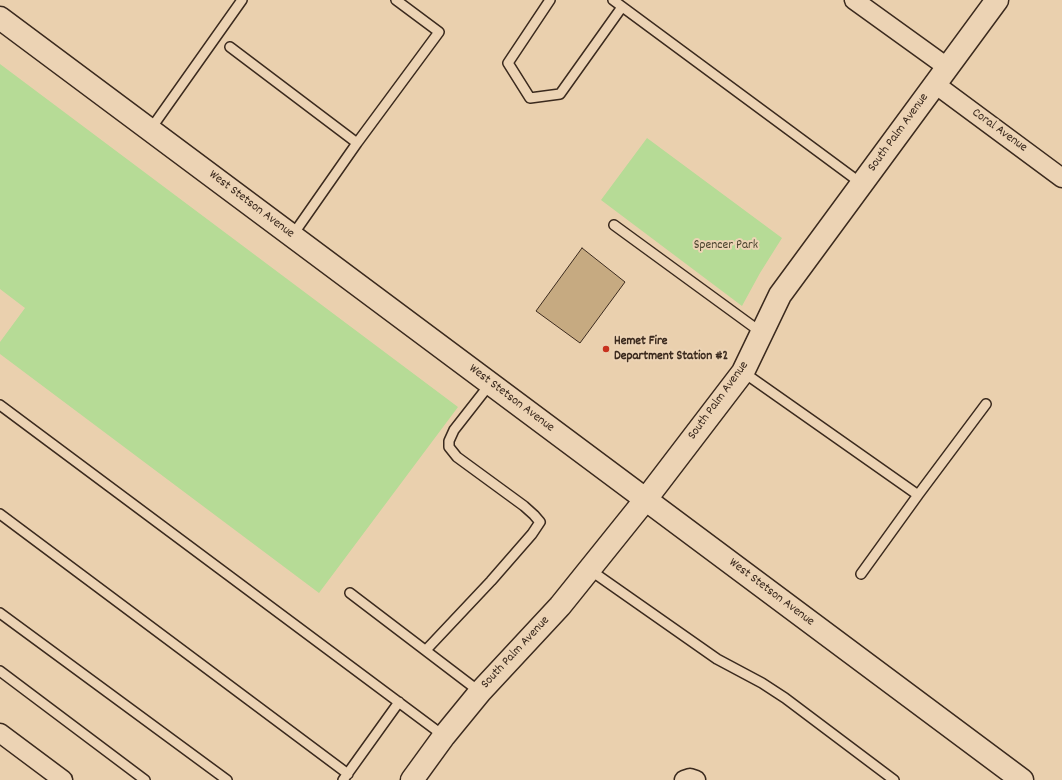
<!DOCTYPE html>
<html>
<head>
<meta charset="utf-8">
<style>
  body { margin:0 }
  canvas { display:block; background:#ead0ae }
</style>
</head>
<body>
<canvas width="1062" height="780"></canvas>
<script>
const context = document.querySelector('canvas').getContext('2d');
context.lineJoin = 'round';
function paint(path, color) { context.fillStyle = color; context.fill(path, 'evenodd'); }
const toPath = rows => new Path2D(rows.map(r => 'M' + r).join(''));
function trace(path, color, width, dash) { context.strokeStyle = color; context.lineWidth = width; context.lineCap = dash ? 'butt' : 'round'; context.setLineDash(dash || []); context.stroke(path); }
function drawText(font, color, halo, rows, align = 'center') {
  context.font = font + ' Dekko,sans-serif'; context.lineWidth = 4; context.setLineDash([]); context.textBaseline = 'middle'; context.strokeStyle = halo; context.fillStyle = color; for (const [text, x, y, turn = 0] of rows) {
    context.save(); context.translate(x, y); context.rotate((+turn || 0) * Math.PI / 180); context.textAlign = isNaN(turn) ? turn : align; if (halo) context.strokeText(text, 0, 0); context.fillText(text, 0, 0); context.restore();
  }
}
paint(toPath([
  [0,64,458,407,319,593,0,354,0,342,25,308,0,289],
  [647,138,782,238,760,273,742,306,601,200]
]), '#b6db96');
const building = toPath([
  [582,248,625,282,580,343,536,311,582,248]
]);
paint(building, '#c6aa81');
trace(building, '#3b2a1e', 1);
const lane = toPath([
  [550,0,508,63,530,98,560,94,622,7],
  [613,0,862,184],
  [230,47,357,143],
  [150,130,242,0],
  [614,225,762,333],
  [292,236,357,143,439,32,396,0],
  [743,372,918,495,986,404],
  [0,405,444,736],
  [0,514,348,774],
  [590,570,717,659,762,683,785,698,894,780],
  [861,574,918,495],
  [350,593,480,692],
  [0,613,227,780],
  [426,650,491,581,532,534,540,522,534,515,524,506,457,457,449,447,449,441,454,430,490,384],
  [0,671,145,780],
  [343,780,399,702]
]);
const street = toPath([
  [854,0,947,67],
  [935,84,1062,178],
  [0,733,63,780],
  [684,780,690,778,696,780]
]);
const secondary = toPath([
  [0,18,1022,780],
  [412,780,444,736,480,692,560,606,646,499,743,372,780,295,997,0]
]);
trace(lane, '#3b2a1e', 12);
trace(street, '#3b2a1e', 21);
trace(secondary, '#3b2a1e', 25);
trace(lane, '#ecd3b4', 9);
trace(street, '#ecd3b4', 18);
trace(secondary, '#ecd3b4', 22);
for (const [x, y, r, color] of [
  [606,349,4,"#c8321e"]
]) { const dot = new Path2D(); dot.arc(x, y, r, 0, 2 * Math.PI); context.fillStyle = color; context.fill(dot); trace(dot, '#ecd3b4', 1.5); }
drawText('13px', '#3b2a1e', '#ecd3b4', [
  ["Coral Avenue",999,131,36],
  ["South Palm Avenue",899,133,-54],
  ["West Stetson Avenue",251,205,37],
  ["West Stetson Avenue",511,399,37],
  ["South Palm Avenue",719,401,-54],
  ["West Stetson Avenue",771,593,37],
  ["South Palm Avenue",516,653,-47]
]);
drawText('13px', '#4d4530', '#ecd3b4', [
  ["Spencer Park",726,246]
]);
drawText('bold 13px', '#3b2a1e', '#ecd3b4', [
  ["Hemet Fire",614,342],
  ["Department Station #2",614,357]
], 'left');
</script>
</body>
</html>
